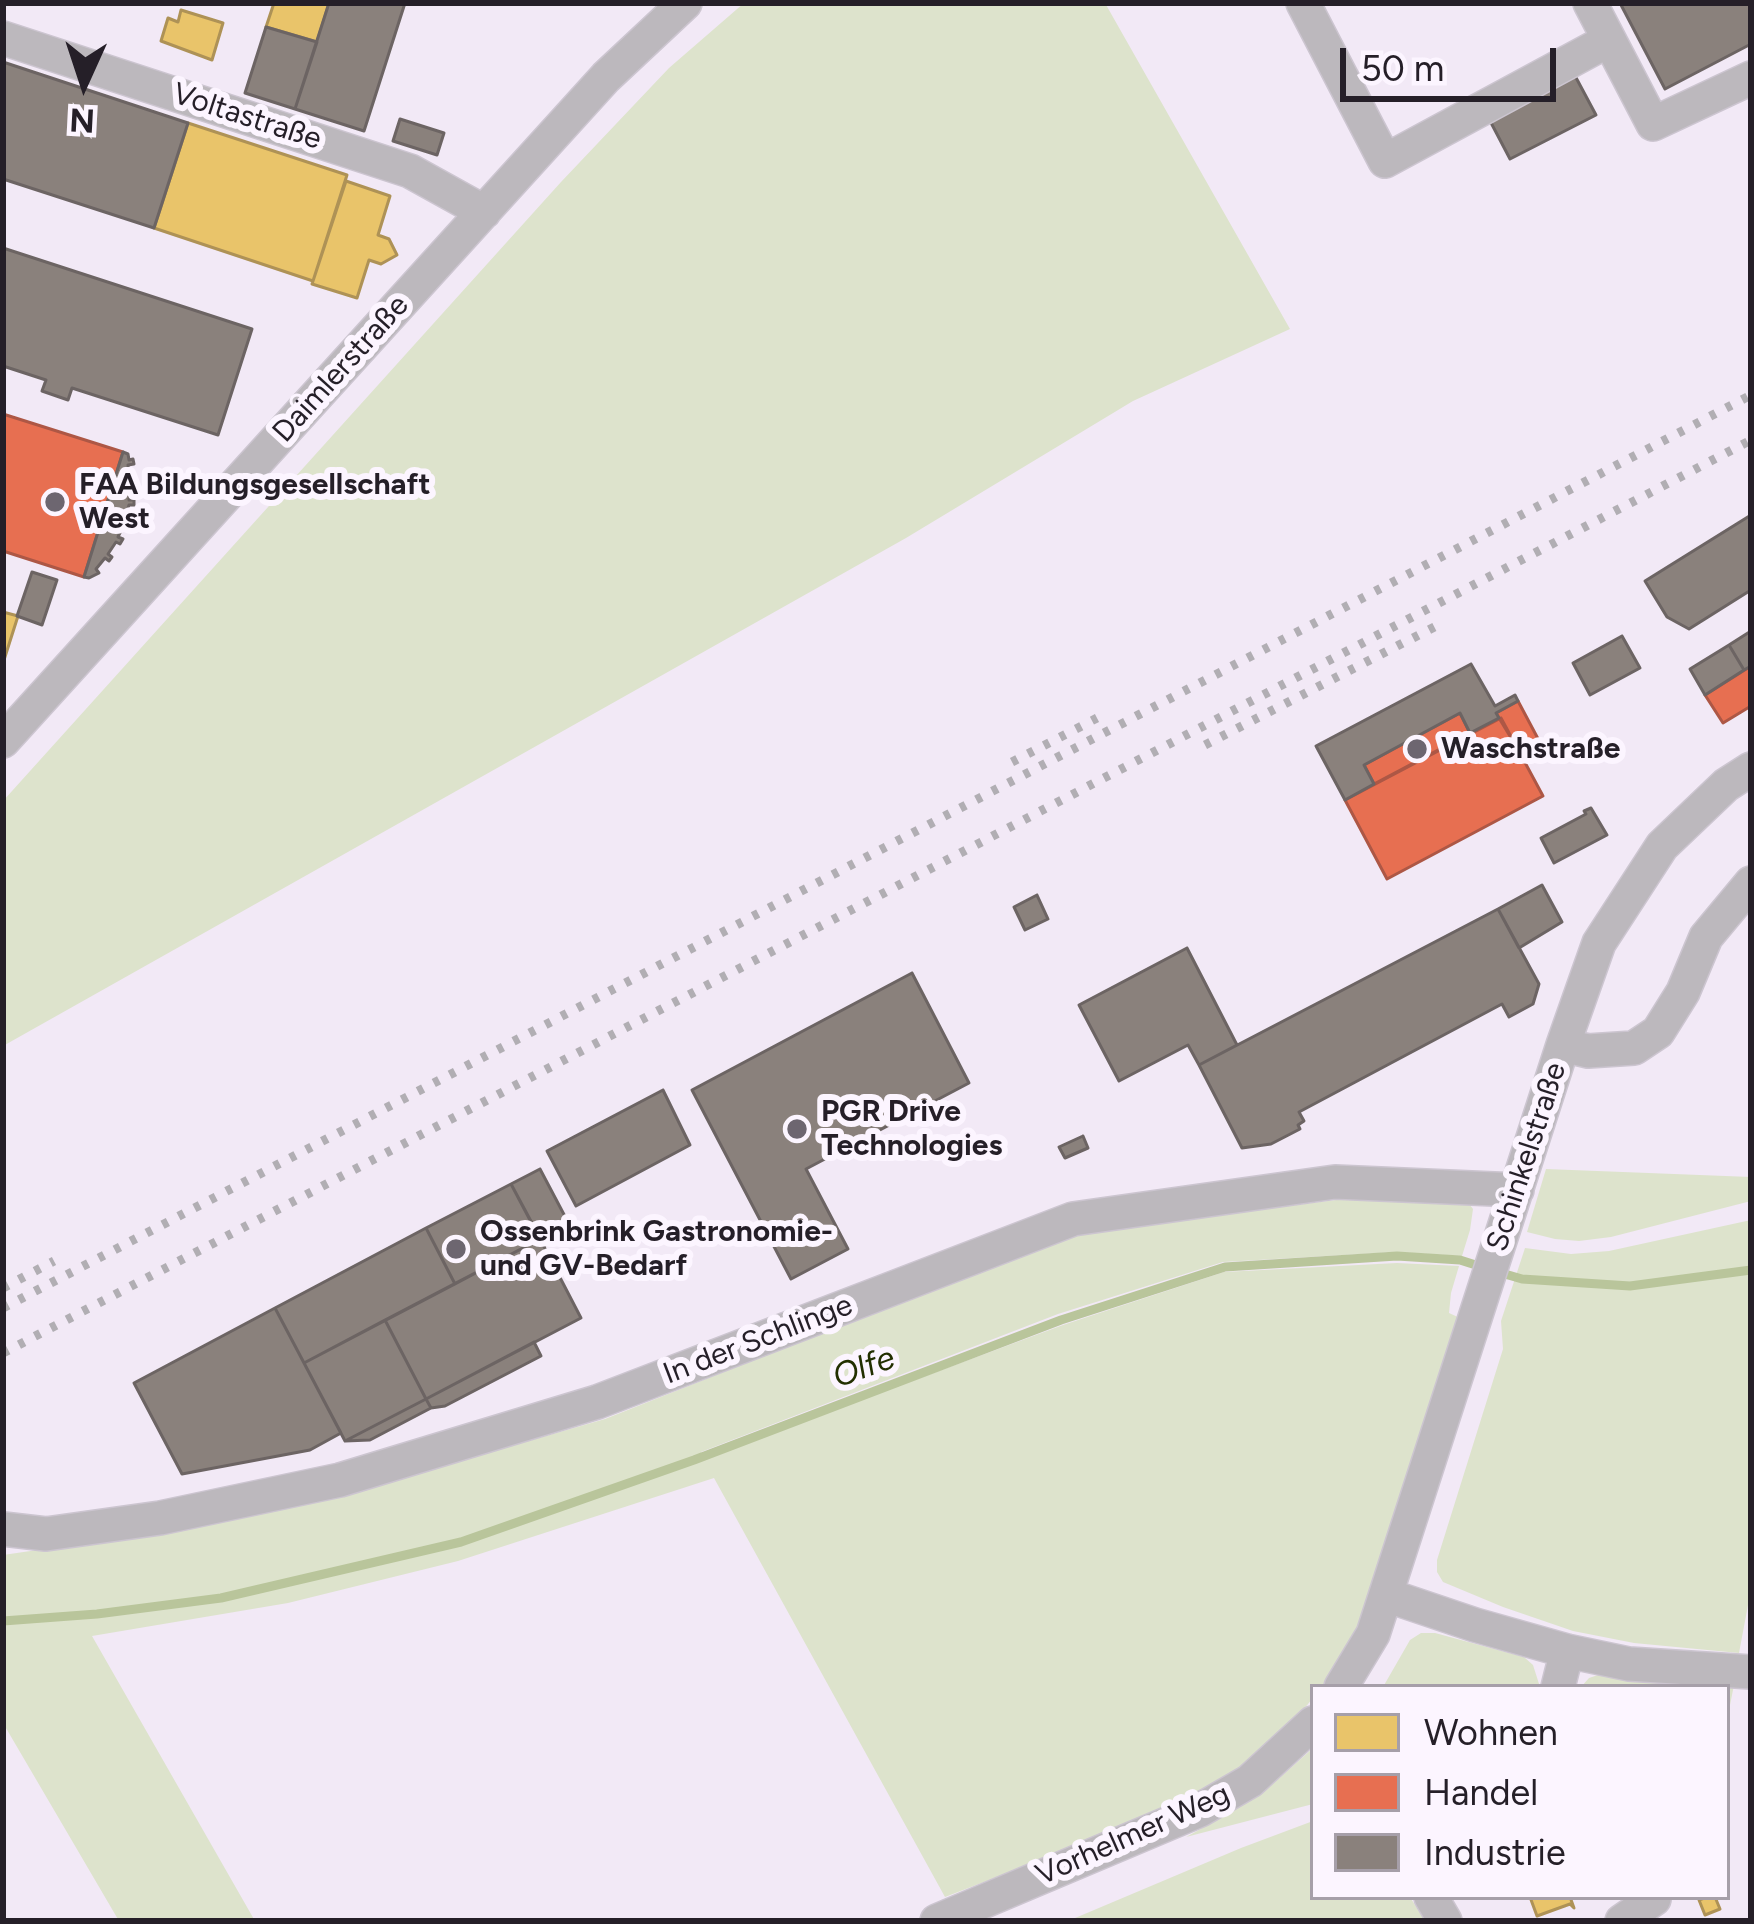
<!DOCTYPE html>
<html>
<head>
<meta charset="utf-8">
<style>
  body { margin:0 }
  #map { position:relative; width:1754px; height:1924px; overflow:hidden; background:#f2e9f6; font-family:Figtree,sans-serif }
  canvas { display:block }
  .frame { position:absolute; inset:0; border:6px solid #251f28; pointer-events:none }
  .legend { position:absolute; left:1310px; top:1684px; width:420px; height:216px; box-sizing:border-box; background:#fcf5ff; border:3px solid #a69fa9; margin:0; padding:15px 21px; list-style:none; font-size:36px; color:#251f28 }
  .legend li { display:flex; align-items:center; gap:24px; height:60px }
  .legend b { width:60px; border:3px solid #a69fa9 }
  .north { position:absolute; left:24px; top:24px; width:120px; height:120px; -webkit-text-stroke:9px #fcf5ff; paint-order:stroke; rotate:183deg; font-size:33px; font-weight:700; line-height:48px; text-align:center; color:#251f28 }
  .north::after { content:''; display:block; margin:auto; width:42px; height:54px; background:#251f28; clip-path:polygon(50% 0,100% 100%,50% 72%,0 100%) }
  .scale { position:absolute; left:1340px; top:48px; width:216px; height:54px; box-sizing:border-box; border:6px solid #251f28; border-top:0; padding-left:15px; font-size:36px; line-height:42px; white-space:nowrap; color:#251f28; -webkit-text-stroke:9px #fcf5ff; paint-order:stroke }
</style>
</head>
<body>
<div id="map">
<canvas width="1754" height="1924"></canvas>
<div class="frame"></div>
<ul class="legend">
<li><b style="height:33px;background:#e9c46a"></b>Wohnen</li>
<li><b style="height:33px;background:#e76f51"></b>Handel</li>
<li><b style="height:33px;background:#8a817c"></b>Industrie</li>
</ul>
<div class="north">N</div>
<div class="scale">50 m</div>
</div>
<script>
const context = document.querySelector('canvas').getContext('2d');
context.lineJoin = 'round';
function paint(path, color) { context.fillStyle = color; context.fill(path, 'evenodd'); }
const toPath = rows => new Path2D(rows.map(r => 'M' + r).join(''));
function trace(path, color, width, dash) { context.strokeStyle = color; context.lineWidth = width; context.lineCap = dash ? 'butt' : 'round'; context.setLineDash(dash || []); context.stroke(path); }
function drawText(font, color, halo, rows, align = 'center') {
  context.font = font + ' Figtree,sans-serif'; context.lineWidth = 12; context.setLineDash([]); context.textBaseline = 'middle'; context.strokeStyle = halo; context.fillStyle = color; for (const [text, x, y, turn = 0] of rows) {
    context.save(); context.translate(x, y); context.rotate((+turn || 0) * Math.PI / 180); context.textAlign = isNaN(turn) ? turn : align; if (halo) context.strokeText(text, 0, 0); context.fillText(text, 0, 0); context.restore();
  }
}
paint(toPath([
  [744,3,1105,3,1290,329,1133,401,906,538,3,1046,3,801,561,182,669,68],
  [1546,1169,1751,1177,1751,1201,1611,1237,1579,1241,1555,1239,1527,1232],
  [1336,1200,1467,1201,1473,1209,1470,1230,1462,1256,1396,1252,1223,1262,1058,1314,701,1452,704,1458,1063,1325,1224,1272,1397,1263,1459,1266,1451,1293,1449,1313,1460,1318,1374,1591,1341,1664,1322,1687,1313,1687,1313,1698,1284,1733,1246,1767,1193,1798,1062,1852,945,1897,714,1478,458,1561,288,1603,92,1636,255,1921,119,1921,3,1723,3,1555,168,1531,344,1494,605,1419,1075,1233],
  [1751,1220,1751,1589,1739,1653,1634,1643,1573,1631,1503,1607,1443,1582,1437,1572,1437,1560,1503,1349,1501,1321,1525,1248,1571,1254,1609,1251],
  [1421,1633,1435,1633,1524,1657,1533,1665,1540,1687,1383,1687,1410,1640],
  [1601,1674,1734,1685,1730,1705,1727,1706,1727,1687,1581,1687,1589,1678],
  [1313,1748,1313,1804,1186,1837,1230,1813,1266,1790],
  [1313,1821,1313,1897,1410,1897,1425,1921,1068,1921,1241,1848]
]), '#dde3cc');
const homes = toPath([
  [274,3,329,3,317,42,266,27,274,3],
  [181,10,223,23,212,60,161,41,168,18,178,22,181,10],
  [188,123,347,175,313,281,154,228,188,123],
  [346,181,390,196,378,235,389,239,397,255,381,264,369,260,357,298,312,284,346,181],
  [3,612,18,616,4,660,3,660,3,612],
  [1530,1897,1570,1897,1574,1908,1570,1904,1537,1916,1530,1897],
  [1707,1897,1715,1897,1720,1909,1705,1915,1699,1900,1707,1897]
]);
paint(homes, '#e9c46a');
trace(homes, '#ae9256', 3);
const shops = toPath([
  [3,414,123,452,84,577,3,551,3,414],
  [1751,666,1751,706,1723,723,1705,695,1751,666],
  [1518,701,1544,750,1525,761,1496,713,1518,701],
  [1460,713,1470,733,1374,784,1364,765,1460,713],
  [1501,718,1543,796,1387,879,1345,800,1501,718]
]);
paint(shops, '#e76f51');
trace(shops, '#ad5745', 3);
const industry = toPath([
  [329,3,405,3,364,131,295,109,329,3],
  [1620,3,1751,3,1751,44,1665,89,1620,3],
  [266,27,317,42,295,109,245,93,266,27],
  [3,62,188,123,154,228,3,179,3,62],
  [1573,72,1596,115,1510,159,1488,117,1573,72],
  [400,119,444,133,437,155,393,141,400,119],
  [3,248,252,329,218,435,72,388,68,400,42,391,46,380,3,366,3,248],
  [123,452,128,454,129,460,133,459,134,464,128,465,130,480,135,479,136,485,130,485,129,500,134,500,134,505,129,505,125,518,130,520,129,525,124,524,118,537,123,539,120,544,116,542,108,554,112,557,109,561,105,558,96,569,99,573,89,578,84,577,123,452],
  [1751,515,1751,590,1689,629,1667,617,1645,581,1751,515],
  [32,572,57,580,42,625,17,616,32,572],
  [1751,631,1751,666,1744,670,1729,645,1751,631],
  [1622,636,1640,668,1590,695,1573,663,1622,636],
  [1729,645,1744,670,1705,695,1690,669,1729,645],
  [1471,664,1495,706,1515,695,1518,701,1496,713,1499,718,1470,733,1460,713,1364,765,1374,784,1345,800,1316,746,1471,664],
  [1591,808,1607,835,1554,863,1541,838,1586,814,1584,811,1591,808],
  [1542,885,1562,922,1519,948,1498,909,1542,885],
  [1037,895,1048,919,1025,930,1014,907,1037,895],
  [1498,909,1539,984,1533,1004,1509,1017,1502,1004,1299,1112,1304,1121,1298,1125,1300,1129,1271,1144,1242,1148,1199,1065,1498,909],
  [1187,948,1237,1045,1199,1065,1188,1045,1119,1081,1079,1005,1187,948],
  [912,973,969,1083,806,1169,848,1249,791,1279,692,1090,912,973],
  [663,1090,690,1145,576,1206,547,1151,663,1090],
  [1083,1136,1088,1148,1065,1158,1059,1147,1083,1136],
  [540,1169,569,1224,540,1238,511,1184,540,1169],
  [511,1184,540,1239,455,1284,426,1228,511,1184],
  [426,1228,455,1284,304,1363,275,1308,426,1228],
  [540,1239,581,1318,426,1399,385,1320,540,1239],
  [275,1308,341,1433,310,1450,182,1474,134,1383,275,1308],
  [385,1320,426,1399,345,1441,304,1363,385,1320],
  [534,1342,541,1356,445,1406,431,1408,426,1399,534,1342],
  [426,1399,431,1408,370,1440,345,1441,426,1399]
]);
paint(industry, '#8a817c');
trace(industry, '#6c6463', 3);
trace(toPath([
  [1498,1272,1522,1279,1630,1286,1751,1270],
  [3,1621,97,1614,221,1598,461,1542,694,1460,1061,1320,1225,1267,1397,1256,1460,1260,1482,1267]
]), '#b9c59b', 9);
const minor = toPath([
  [1303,3,1385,161,1609,40],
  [1590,3,1653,124,1751,78],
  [3,38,410,171,484,212],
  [3,741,606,77,685,3],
  [1563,1045,1588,1051,1634,1048,1658,1032,1683,992,1706,937,1751,883],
  [3,1529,46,1534,160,1518,340,1480,597,1402,1073,1219,1335,1182,1517,1190],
  [1386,1595,1475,1625,1567,1651,1629,1664,1751,1672],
  [1341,1687,1373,1634,1563,1045,1599,943,1662,846,1726,785,1751,769],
  [1558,1687,1567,1651],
  [1431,1897,1445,1921],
  [937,1921,1200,1810,1250,1781,1313,1723],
  [1622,1921,1654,1899]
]);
trace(minor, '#ccc5d0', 36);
trace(minor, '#bcb8bd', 33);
trace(toPath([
  [1205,745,1440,624],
  [1012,762,1097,718],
  [3,1288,54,1261],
  [3,1308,1751,395],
  [3,1353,1751,440]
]), '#b1aeb3', 9, [6, 12]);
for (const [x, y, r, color] of [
  [55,502,12,"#6d6670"],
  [1417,749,12,"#6d6670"],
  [797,1129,12,"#6d6670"],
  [456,1249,12,"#6d6670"]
]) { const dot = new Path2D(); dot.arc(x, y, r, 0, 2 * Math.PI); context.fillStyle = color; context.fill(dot); trace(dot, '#fcf5ff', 4.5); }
drawText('30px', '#251f28', '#fcf5ff', [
  ["Voltastraße",247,117,18],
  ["Daimlerstraße",341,369,-48],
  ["Schinkelstraße",1527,1157,-72],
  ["In der Schlinge",758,1340,-21],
  ["Vorhelmer Weg",1133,1835,-24]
]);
drawText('bold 30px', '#251f28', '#fcf5ff', [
  ["FAA Bildungsgesellschaft",79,485],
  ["West",79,519],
  ["Waschstraße",1441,749],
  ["PGR Drive",821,1112],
  ["Technologies",821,1146],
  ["Ossenbrink Gastronomie-",480,1232],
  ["und GV-Bedarf",480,1266]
], 'left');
drawText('italic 33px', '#222f00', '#fcf5ff', [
  ["Olfe",864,1368,-20]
]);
</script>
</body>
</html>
